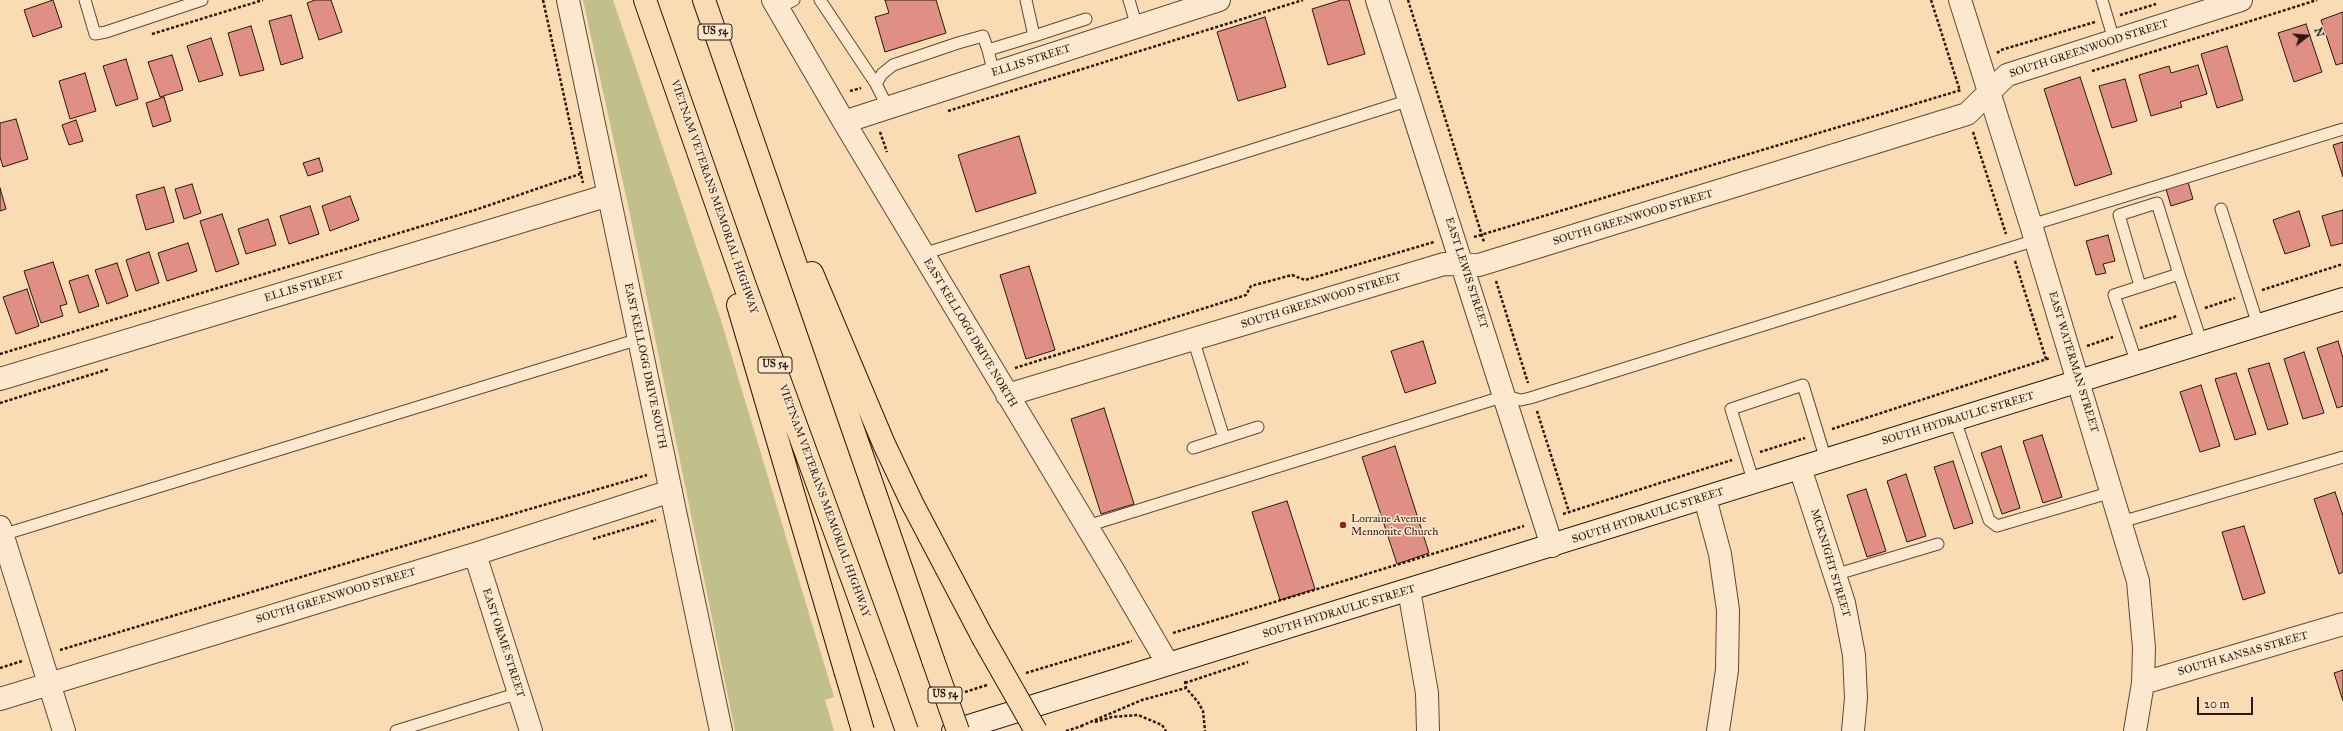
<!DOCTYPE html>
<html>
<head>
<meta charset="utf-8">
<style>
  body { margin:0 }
  #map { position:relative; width:2343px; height:731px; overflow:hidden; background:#f9dcb3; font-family:"IM FELL Great Primer",serif }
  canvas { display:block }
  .north { position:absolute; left:2287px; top:16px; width:40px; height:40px; -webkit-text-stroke:3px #fbe8ce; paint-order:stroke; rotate:73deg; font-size:11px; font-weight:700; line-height:16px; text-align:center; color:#2d160b }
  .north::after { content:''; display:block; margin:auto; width:14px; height:18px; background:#2d160b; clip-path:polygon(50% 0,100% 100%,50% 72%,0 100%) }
  .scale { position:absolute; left:2197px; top:697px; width:56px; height:18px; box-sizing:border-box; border:2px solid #2d160b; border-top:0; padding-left:5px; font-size:12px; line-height:14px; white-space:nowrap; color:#2d160b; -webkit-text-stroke:3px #fbe8ce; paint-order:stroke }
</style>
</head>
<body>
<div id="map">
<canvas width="2343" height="731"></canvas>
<div class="north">N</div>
<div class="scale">20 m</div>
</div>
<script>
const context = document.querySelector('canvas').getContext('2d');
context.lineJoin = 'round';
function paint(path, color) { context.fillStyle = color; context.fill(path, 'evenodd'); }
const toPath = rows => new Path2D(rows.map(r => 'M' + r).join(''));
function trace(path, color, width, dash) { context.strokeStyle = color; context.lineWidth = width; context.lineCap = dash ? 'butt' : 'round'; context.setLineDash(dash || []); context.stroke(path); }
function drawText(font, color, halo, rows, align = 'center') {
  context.font = font + ' "IM FELL Great Primer",serif'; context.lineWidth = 3; context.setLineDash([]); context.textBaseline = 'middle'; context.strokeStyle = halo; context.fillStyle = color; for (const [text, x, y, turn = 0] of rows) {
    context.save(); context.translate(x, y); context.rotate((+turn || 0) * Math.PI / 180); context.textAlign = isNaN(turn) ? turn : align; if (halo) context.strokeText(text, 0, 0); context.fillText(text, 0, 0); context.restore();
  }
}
paint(toPath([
  [583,0,613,0,720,317,834,697,825,700,834,731,735,731,629,210]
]), '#c1bf8a');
const building = toPath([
  [53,0,62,27,33,37,24,10,53,0],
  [315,0,331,0,342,32,319,40,307,3,315,0],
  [885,0,936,0,946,33,885,52,875,17,889,13,885,0],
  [1341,0,1349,0,1365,54,1328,65,1312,9,1341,0],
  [2343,12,2343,63,2336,65,2321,20,2343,12],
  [291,15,303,58,281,65,269,21,291,15],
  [1265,17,1286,87,1238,101,1217,32,1265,17],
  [2306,24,2322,72,2294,82,2278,33,2306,24],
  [251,26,264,70,240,76,228,33,251,26],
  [211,38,223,75,199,82,187,46,211,38],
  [2227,46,2243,100,2217,108,2201,54,2227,46],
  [172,55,183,90,160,97,148,62,172,55],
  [126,59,138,99,116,106,103,66,126,59],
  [2198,65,2207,94,2180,102,2182,107,2151,116,2139,75,2169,66,2171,73,2198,65],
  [85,73,96,111,70,119,59,81,85,73],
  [2080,77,2112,174,2075,186,2044,89,2080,77],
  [2125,79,2137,121,2112,128,2099,86,2125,79],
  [164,97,171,121,153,127,146,103,164,97],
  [16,119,28,159,3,167,0,157,0,123,16,119],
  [76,120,83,141,69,145,62,125,76,120],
  [1019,136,1036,193,976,212,958,155,1019,136],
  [2343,142,2343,177,2333,145,2343,142],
  [319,158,323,171,308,176,303,163,319,158],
  [2188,182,2193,199,2171,206,2166,189,2188,182],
  [192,184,201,213,184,219,175,189,192,184],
  [164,187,174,222,146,230,136,195,164,187],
  [0,188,6,209,0,211,0,188],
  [350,196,359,220,330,231,322,206,350,196],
  [310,206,319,234,289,244,280,216,310,206],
  [2343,210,2343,243,2331,246,2322,216,2343,210],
  [2299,211,2310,246,2285,254,2273,220,2299,211],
  [222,214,239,264,216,272,200,221,222,214],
  [268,219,276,245,246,254,238,229,268,219],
  [2108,235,2115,261,2103,264,2106,273,2096,275,2086,241,2108,235],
  [188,243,197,271,167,281,158,253,188,243],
  [149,252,159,283,136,291,126,260,149,252],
  [53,262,67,304,60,306,63,316,41,323,24,271,53,262],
  [117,263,128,296,107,304,95,270,117,263],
  [1029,266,1055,350,1026,359,1000,275,1029,266],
  [88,275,99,306,79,313,69,281,88,275],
  [27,289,39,326,16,334,3,297,27,289],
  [1423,341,1436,383,1405,393,1391,351,1423,341],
  [2338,341,2343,358,2343,406,2337,408,2317,348,2338,341],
  [2304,352,2324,413,2303,419,2284,359,2304,352],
  [2269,363,2288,424,2268,430,2248,369,2269,363],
  [2236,373,2256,434,2235,440,2215,379,2236,373],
  [2201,385,2220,446,2200,452,2180,392,2201,385],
  [1104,408,1134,504,1101,514,1071,419,1104,408],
  [2042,435,2062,497,2043,503,2023,441,2042,435],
  [1395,446,1429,553,1397,564,1362,457,1395,446],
  [2001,446,2020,508,2002,514,1981,453,2001,446],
  [1953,461,1973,523,1954,529,1934,467,1953,461],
  [1906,474,1926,536,1907,542,1887,481,1906,474],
  [1866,489,1886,551,1867,557,1847,495,1866,489],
  [2335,492,2343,516,2343,572,2339,574,2314,499,2335,492],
  [1287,501,1315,589,1280,600,1252,512,1287,501],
  [2244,526,2265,593,2243,600,2222,532,2244,526],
  [2343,670,2343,701,2334,673,2343,670]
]);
paint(building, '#df8f83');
trace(building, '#2d160b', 1);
const lane = toPath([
  [85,0,95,34,106,32,202,0],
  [820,0,876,84,888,108],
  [1129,0,1137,27],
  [2102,0,2114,40],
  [778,8,794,0],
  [1034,36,1086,19],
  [994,74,988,50,1034,36,1026,0],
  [876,84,882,74,893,65,958,43,983,36,988,50],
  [2221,209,2258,325],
  [2031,225,2343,129],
  [923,254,1410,100],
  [2140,286,2119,215,2157,203,2179,274],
  [1193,339,1224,438,1258,427],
  [2137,364,2114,295,2179,274,2202,344],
  [1955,420,1989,520,1997,526,2112,492],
  [1193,448,1224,438],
  [1754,483,1731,409,1803,385,1826,460],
  [2121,522,2343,457],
  [1087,526,1505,396,1521,400,1530,398,2036,240],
  [2,535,639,339],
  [1834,575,1938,544],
  [396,731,519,693]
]);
const street = toPath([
  [568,0,721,731],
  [773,0,844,122,1113,570,1168,664],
  [1377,0,1552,546],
  [1960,0,2031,225,2138,581,2144,648,2143,683,2135,731],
  [844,122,1219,0],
  [0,379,609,195],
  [1007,395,1444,264,1479,265,1967,114,2007,75,2241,0],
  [1800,468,1844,603,1854,655,1856,698,1853,731],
  [1705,498,1720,554,1728,610,1727,670,1718,731],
  [0,527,64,731],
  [475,554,531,731],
  [1409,590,1427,693,1428,731],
  [2143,683,2343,624],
  [0,699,475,554,671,491]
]);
const secondary = toPath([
  [953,731,2343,299]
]);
const highway = toPath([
  [645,0,744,283,887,674],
  [704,0,933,660],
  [812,273,884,444,912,503,982,636],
  [738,305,845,670]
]);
trace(lane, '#604835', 13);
trace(street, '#604835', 24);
trace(secondary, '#2d160b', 24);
trace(highway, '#2d160b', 24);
trace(toPath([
  [543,0,583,183],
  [1408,0,1484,242],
  [1931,0,1960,91],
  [2120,15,2156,4],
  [152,34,263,0],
  [1997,53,2001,50,2095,22],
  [2092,71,2317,0],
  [850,91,861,88],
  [948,111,1303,0],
  [880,132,887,152],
  [1973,132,2006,234],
  [1474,237,1961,90],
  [2015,261,2046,359],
  [1496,281,1528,383],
  [2262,290,2343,264],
  [2205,308,2235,298],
  [2140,328,2177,316],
  [2087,346,2113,337],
  [0,354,475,210,580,174],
  [1015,368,1246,295,1251,286,1292,275,1305,280,1434,242],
  [0,403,109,369],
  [1537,411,1569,512],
  [1832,429,2050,358],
  [1760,452,1805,438],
  [1563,514,1732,460],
  [593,539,656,520],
  [1173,633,1524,526],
  [60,650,430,538,647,475],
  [0,668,22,661],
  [1026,673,1132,641],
  [1185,681,1186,688,1198,702,1203,711,1205,731],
  [1185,683,1248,662],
  [965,692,987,685],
  [1095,722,1112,717,1138,715,1162,725,1166,731],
  [1081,726,1142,700,1186,688],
  [1066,731,1082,726]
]), '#2d160b', 2.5, [3, 2]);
trace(lane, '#fbe8ce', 11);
trace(street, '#fbe8ce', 22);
trace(secondary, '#fbe8ce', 22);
trace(highway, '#f9dcb3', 22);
const highwayBridge = toPath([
  [982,636,1036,731],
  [933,660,958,731],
  [845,670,863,731],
  [887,674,907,731]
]);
trace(highwayBridge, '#2d160b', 24, []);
trace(highwayBridge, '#f9dcb3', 22);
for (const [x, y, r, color] of [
  [1343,525,4,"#8f2418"]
]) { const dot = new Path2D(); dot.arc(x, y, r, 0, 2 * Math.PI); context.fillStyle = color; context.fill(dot); trace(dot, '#fbe8ce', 1.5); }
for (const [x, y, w] of [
  [715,32,34],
  [775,365,34],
  [945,695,34]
]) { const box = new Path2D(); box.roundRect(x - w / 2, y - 8, w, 16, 3); context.fillStyle = '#fbe8ce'; context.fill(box); trace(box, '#2d160b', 1); }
drawText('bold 10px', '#2d160b', null, [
  ["US 54",715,32],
  ["US 54",775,365],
  ["US 54",945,695]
]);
drawText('11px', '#2d160b', '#fbe8ce', [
  ["SOUTH GREENWOOD STREET",2089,49,-18],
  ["ELLIS STREET",1031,61,-18],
  ["VIETNAM VETERANS MEMORIAL HIGHWAY",714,197,71],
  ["SOUTH GREENWOOD STREET",1633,218,-17],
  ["EAST LEWIS STREET",1466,273,72],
  ["ELLIS STREET",304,287,-17],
  ["SOUTH GREENWOOD STREET",1321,301,-17],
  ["EAST KELLOGG DRIVE NORTH",970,333,59],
  ["EAST WATERMAN STREET",2073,362,73],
  ["EAST KELLOGG DRIVE SOUTH",645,366,78],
  ["SOUTH HYDRAULIC STREET",1958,419,-17],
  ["VIETNAM VETERANS MEMORIAL HIGHWAY",824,501,70],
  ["SOUTH HYDRAULIC STREET",1648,516,-18],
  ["MCKNIGHT STREET",1830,563,73],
  ["SOUTH GREENWOOD STREET",336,596,-17],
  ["SOUTH HYDRAULIC STREET",1339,612,-17],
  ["EAST ORME STREET",503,643,72],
  ["SOUTH KANSAS STREET",2243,654,-16]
]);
drawText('11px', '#2d160b', '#fbe8ce', [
  ["Lorraine Avenue",1351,519],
  ["Mennonite Church",1351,532]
], 'left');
</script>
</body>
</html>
